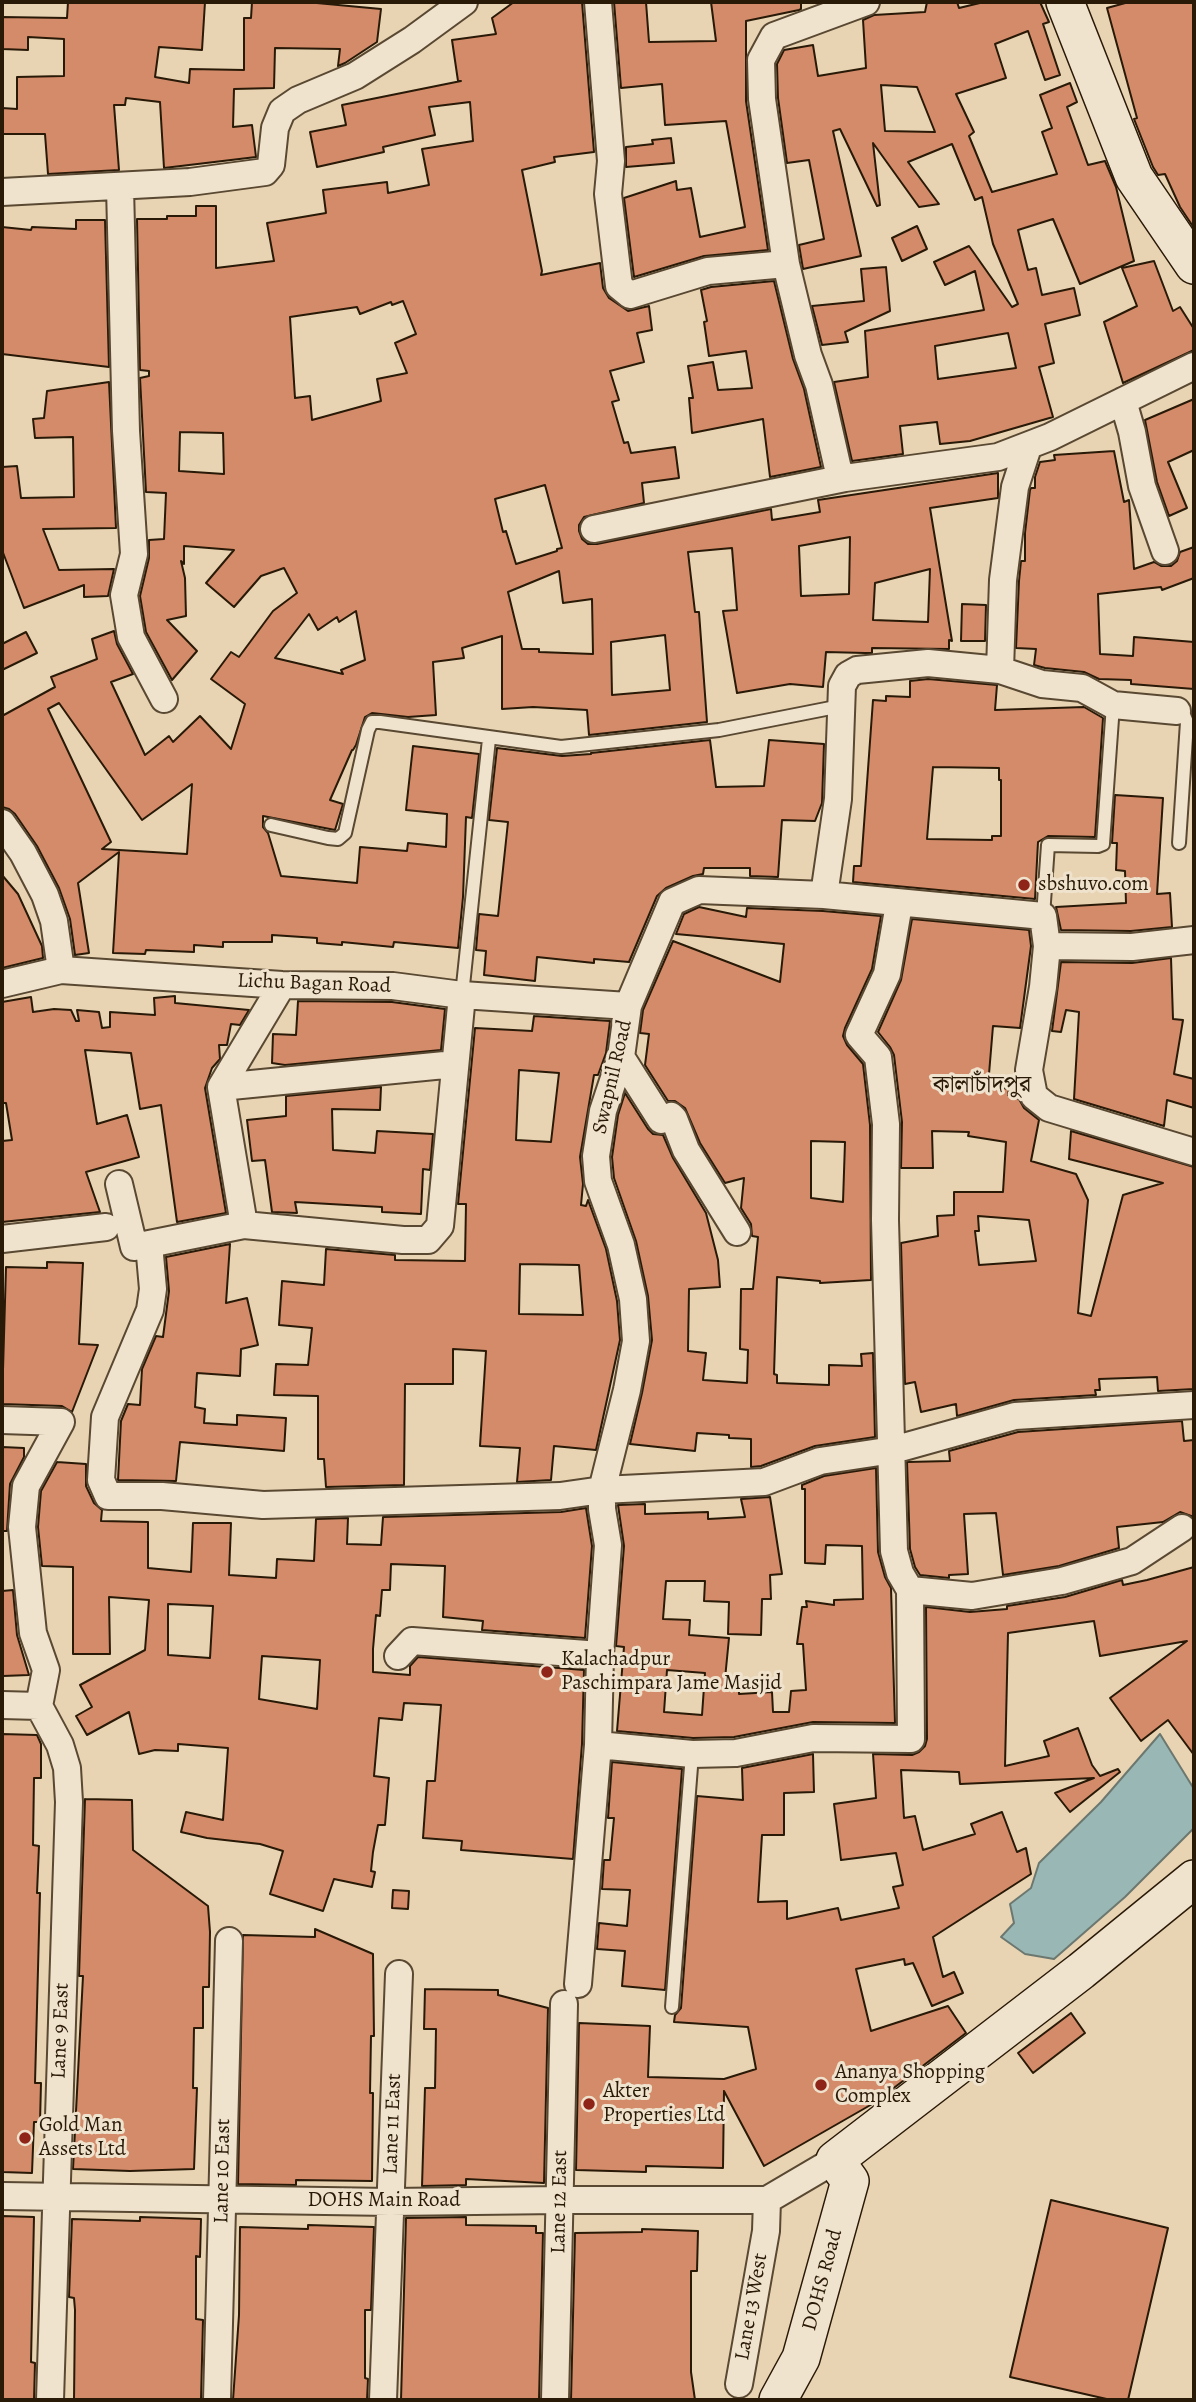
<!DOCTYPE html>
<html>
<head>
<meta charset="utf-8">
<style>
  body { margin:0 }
  #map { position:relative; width:1196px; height:2402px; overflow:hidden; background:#e8d4b3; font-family:Alegreya,serif }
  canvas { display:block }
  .frame { position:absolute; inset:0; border:4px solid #291907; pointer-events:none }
</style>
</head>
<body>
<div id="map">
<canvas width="1196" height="2402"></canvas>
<div class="frame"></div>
</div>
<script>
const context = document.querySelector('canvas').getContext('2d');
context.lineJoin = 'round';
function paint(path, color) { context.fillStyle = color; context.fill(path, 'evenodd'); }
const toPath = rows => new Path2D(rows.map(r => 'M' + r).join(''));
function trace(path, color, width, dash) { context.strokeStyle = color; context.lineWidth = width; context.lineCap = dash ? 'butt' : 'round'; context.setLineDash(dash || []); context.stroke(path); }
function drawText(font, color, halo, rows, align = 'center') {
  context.font = font + ' Alegreya,"Noto Serif Bengali",serif'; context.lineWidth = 6; context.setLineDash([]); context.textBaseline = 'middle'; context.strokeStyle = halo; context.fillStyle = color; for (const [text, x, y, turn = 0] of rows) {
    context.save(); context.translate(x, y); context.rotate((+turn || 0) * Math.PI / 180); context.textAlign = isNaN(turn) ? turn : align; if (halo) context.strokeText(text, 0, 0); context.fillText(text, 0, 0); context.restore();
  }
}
const water = toPath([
  [1160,1734,1194,1789,1194,1828,1125,1897,1054,1959,1025,1954,1001,1937,1014,1923,1010,1904,1031,1888,1039,1863,1101,1802,1160,1734]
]);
paint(water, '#99b7b4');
trace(water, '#6c786f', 2);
const building = toPath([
  [68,2,205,2,202,50,159,47,155,77,189,83,190,69,244,70,244,18,251,18,252,2,306,2,381,9,377,42,345,63,338,66,340,49,275,48,274,88,234,89,233,127,252,125,256,157,164,168,160,102,126,98,125,105,114,105,119,170,48,174,45,134,2,134,2,108,17,109,17,77,64,76,64,39,28,37,28,50,2,49,2,17,67,18,68,2],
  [514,2,582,2,594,152,554,157,555,162,522,170,542,271,541,275,600,263,603,288,609,298,628,311,649,306,652,330,637,333,644,362,610,371,619,400,612,402,624,443,628,442,631,453,675,447,679,478,642,483,644,503,584,517,579,525,579,531,582,539,588,544,597,544,771,509,772,520,820,512,818,500,998,473,998,498,930,508,952,641,949,640,949,649,872,648,872,653,865,653,826,652,823,687,790,684,737,693,723,611,737,610,732,548,688,552,695,612,699,612,707,722,589,735,587,710,533,707,502,709,502,636,462,648,464,658,433,662,436,715,408,717,372,713,365,717,356,745,353,750,352,750,330,800,343,804,335,830,263,816,263,827,268,833,281,876,357,883,360,847,407,851,408,843,446,847,447,814,406,810,413,746,479,754,472,818,466,817,463,897,458,948,394,942,393,947,342,942,342,945,317,943,317,938,272,935,272,942,223,942,223,947,194,945,194,952,146,950,145,954,113,953,119,852,78,883,89,953,75,955,70,919,59,888,37,846,15,814,9,809,2,807,2,716,55,687,51,677,97,659,92,639,114,631,117,644,133,674,111,682,145,755,169,736,173,742,200,716,231,749,245,704,211,679,231,652,239,657,273,611,297,593,284,568,261,576,234,607,206,583,234,550,184,546,184,564,181,561,185,578,186,616,167,620,197,651,172,680,146,632,140,596,149,558,149,540,164,539,166,493,146,492,140,378,149,376,149,371,140,370,137,219,167,219,167,216,196,216,196,206,216,206,216,268,274,261,267,223,326,213,323,190,387,182,388,193,429,185,422,149,473,141,470,102,429,107,435,135,383,147,384,152,317,167,310,132,346,125,342,105,461,81,458,81,452,40,496,34,492,18,514,2],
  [403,301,416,334,395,343,407,373,377,379,381,401,312,420,310,396,295,398,290,317,357,307,360,314,391,302,392,305,403,301],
  [180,432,223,433,224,474,179,471,180,432],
  [545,485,562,548,557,549,557,551,516,564,506,531,503,532,495,499,545,485],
  [850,537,849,594,801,596,799,546,850,537],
  [930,569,928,622,873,620,875,583,930,569],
  [559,571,563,603,592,599,593,654,539,652,539,649,522,649,508,592,559,571],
  [356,611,365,660,341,670,343,674,275,658,309,614,318,630,337,617,339,622,356,611],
  [665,635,670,690,612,695,611,642,665,635],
  [59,703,142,820,192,784,187,854,102,849,111,842,48,709,59,703],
  [614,2,646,2,649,42,716,41,711,2,801,2,801,9,799,10,746,21,746,101,768,250,704,256,634,277,624,198,676,181,677,190,691,188,700,237,745,227,726,121,665,125,662,84,621,88,614,2],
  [927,2,957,2,959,8,984,2,1040,2,1049,22,1043,24,1060,75,1045,80,1028,31,995,44,1006,78,956,94,974,132,969,136,992,192,1057,174,1042,132,1052,128,1040,95,1070,83,1077,102,1067,107,1088,165,1105,161,1116,187,1134,261,1080,284,1053,219,1018,230,1028,270,1036,268,1042,295,1074,288,1080,315,1045,324,1054,363,1039,367,1053,417,970,441,940,444,937,422,900,426,903,454,852,461,834,382,868,377,865,331,984,310,975,271,945,285,934,262,969,246,1012,307,1018,304,993,244,982,197,975,200,952,144,908,162,939,204,919,207,873,143,880,205,877,206,840,129,833,131,861,256,803,269,799,245,824,239,809,160,787,163,778,98,777,64,784,50,813,45,818,76,866,68,863,20,874,15,925,12,927,2],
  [881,85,917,87,935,132,885,131,881,85],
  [1008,333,1016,368,938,379,935,346,1008,333],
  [1129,2,1194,2,1194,228,1180,207,1165,174,1158,175,1153,167,1134,119,1137,118,1107,8,1129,2],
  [671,138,674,163,626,167,626,147,653,144,652,140,671,138],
  [76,220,105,220,109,367,2,354,2,227,31,230,32,227,76,229,76,220],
  [917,226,927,249,902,261,892,238,917,226],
  [1154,261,1173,311,1180,307,1194,329,1194,350,1123,383,1104,322,1137,306,1122,268,1154,261],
  [886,267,890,311,845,332,848,342,822,345,812,306,864,301,861,269,886,267],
  [774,281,793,359,804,389,821,467,770,477,763,419,692,433,689,398,693,398,688,366,713,362,718,390,752,388,746,351,709,356,704,322,707,321,701,290,711,287,774,281],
  [109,382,116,528,43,529,59,570,114,569,108,596,84,597,84,585,24,608,2,550,2,467,17,466,21,498,74,497,73,437,35,438,33,419,44,418,47,391,109,382],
  [1194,399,1194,450,1168,462,1187,508,1169,516,1157,482,1145,420,1194,399],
  [1114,451,1124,502,1129,500,1134,569,1154,562,1161,566,1171,566,1177,561,1180,552,1194,547,1194,578,1162,590,1161,587,1098,594,1100,654,1133,656,1134,637,1194,642,1194,689,1131,684,1131,680,1099,679,1084,672,1045,668,1034,665,1036,649,1016,648,1019,581,1021,561,1025,561,1025,533,1030,490,1031,488,1035,488,1035,477,1040,462,1055,460,1054,455,1114,451],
  [962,604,986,605,985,641,961,641,962,604],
  [26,632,37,653,2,670,2,644,26,632],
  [928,679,997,685,995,710,1084,707,1103,718,1095,837,1048,836,1038,842,1035,899,853,882,854,866,861,866,873,700,886,701,886,696,910,697,910,681,928,679],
  [933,767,999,768,999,780,1001,780,1001,836,992,836,992,840,927,839,933,767],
  [710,740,716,787,764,786,769,740,824,744,822,803,815,821,782,820,778,877,750,876,750,868,704,868,703,874,693,876,666,888,657,896,629,962,594,959,594,963,537,957,535,981,484,975,486,951,476,950,479,914,498,916,508,822,489,820,497,748,562,756,591,754,591,753,710,740],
  [1115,795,1163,798,1157,894,1170,893,1172,927,1131,931,1061,930,1056,907,1126,903,1125,871,1116,870,1117,843,1112,843,1115,795],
  [2,875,18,894,42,946,43,958,2,968,2,875],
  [699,907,746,917,747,908,823,911,881,916,872,969,845,1028,843,1036,847,1045,863,1064,870,1125,871,1280,820,1283,820,1281,777,1277,774,1374,777,1375,777,1383,829,1385,829,1365,862,1366,861,1354,873,1353,875,1437,815,1446,761,1466,751,1467,751,1439,729,1438,729,1435,697,1433,695,1451,630,1444,642,1393,652,1340,648,1296,636,1241,614,1178,612,1157,618,1115,625,1093,648,1129,653,1134,663,1135,673,1158,706,1213,718,1260,720,1287,689,1289,688,1351,706,1353,703,1380,747,1383,748,1350,740,1349,741,1289,753,1289,758,1237,752,1236,751,1224,741,1208,744,1178,725,1183,700,1143,685,1108,675,1101,668,1101,645,1065,649,1034,640,1033,643,1010,673,941,780,982,784,944,676,934,684,914,699,907],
  [811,1141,845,1142,843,1202,811,1198,811,1141],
  [912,919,1029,930,1031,946,1020,1028,993,1026,988,1086,1009,1089,1008,1095,1019,1099,1024,1108,1039,1120,1031,1161,1076,1174,1088,1200,1078,1313,1091,1316,1123,1195,1163,1183,1069,1159,1071,1131,1194,1167,1194,1389,1158,1391,1157,1377,1099,1379,1100,1390,1095,1390,1096,1395,1014,1400,957,1416,956,1404,921,1412,915,1382,905,1384,901,1243,938,1236,937,1216,954,1215,954,1192,1003,1192,1006,1142,968,1136,969,1132,932,1131,933,1168,901,1168,902,1122,894,1055,890,1047,878,1032,901,980,912,919],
  [978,1216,1029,1220,1036,1261,979,1265,975,1231,979,1231,978,1216],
  [1171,958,1173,1019,1183,1020,1174,1074,1194,1079,1194,1108,1167,1100,1164,1126,1074,1099,1079,1012,1066,1010,1061,1032,1052,1031,1061,962,1132,963,1171,958],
  [175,996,175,1003,249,1010,240,1025,231,1024,227,1045,219,1045,220,1059,212,1068,205,1088,226,1213,177,1222,161,1105,140,1109,131,1053,85,1050,97,1124,127,1115,139,1157,86,1172,100,1212,2,1222,2,1141,12,1140,6,1103,2,1103,2,1002,31,997,33,1012,54,1009,71,1010,76,1021,79,1021,77,1010,99,1012,102,1028,110,1027,110,1012,155,1015,154,998,175,996],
  [298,1001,392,1002,445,1009,441,1050,285,1065,272,1063,273,1034,296,1035,298,1001],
  [534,1016,610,1021,606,1053,598,1075,594,1075,580,1157,583,1184,581,1205,586,1206,588,1200,606,1249,617,1301,620,1340,596,1450,554,1446,551,1480,517,1482,520,1448,480,1446,486,1351,453,1349,453,1384,405,1384,404,1485,326,1487,324,1459,318,1459,318,1396,274,1395,276,1364,308,1365,312,1328,279,1325,282,1281,324,1285,326,1249,395,1255,395,1260,465,1261,466,1204,458,1204,475,1028,532,1031,534,1016],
  [519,1070,559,1073,551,1142,516,1140,519,1070],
  [520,1264,579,1265,583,1315,519,1314,520,1264],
  [381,1087,380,1110,332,1109,333,1150,375,1153,377,1131,433,1134,430,1170,423,1169,421,1214,382,1212,382,1207,295,1202,297,1213,272,1212,265,1160,252,1161,247,1120,286,1116,286,1096,381,1087],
  [230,1244,226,1303,247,1298,258,1345,241,1349,240,1376,197,1373,195,1407,205,1409,204,1423,237,1425,237,1415,286,1418,284,1451,180,1442,176,1481,118,1480,121,1421,128,1404,140,1405,142,1369,156,1336,163,1337,169,1291,166,1257,230,1244],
  [47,1262,83,1263,79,1344,98,1345,72,1412,62,1406,2,1404,6,1267,47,1268,47,1262],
  [1182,1421,1184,1441,1194,1440,1194,1517,1180,1512,1163,1522,1117,1527,1119,1548,1059,1566,1003,1575,996,1513,964,1514,968,1574,949,1575,949,1578,920,1575,915,1567,910,1549,907,1462,950,1461,949,1451,1018,1432,1182,1421],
  [2,1447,24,1448,24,1457,10,1484,7,1531,2,1531,2,1447],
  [57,1462,86,1464,86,1486,94,1503,102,1510,101,1521,148,1522,148,1568,191,1572,193,1523,231,1523,229,1575,276,1578,277,1559,314,1561,316,1519,348,1518,347,1544,381,1545,383,1517,561,1512,586,1508,592,1546,585,1638,482,1630,483,1621,443,1617,445,1566,391,1564,390,1590,382,1590,380,1616,376,1615,373,1649,373,1672,410,1675,410,1666,418,1657,584,1670,582,1744,573,1859,461,1850,462,1841,423,1838,427,1781,435,1781,441,1705,404,1703,402,1720,379,1718,374,1776,389,1778,385,1825,378,1825,373,1852,371,1871,375,1872,372,1887,334,1879,323,1911,270,1894,283,1851,260,1844,207,1838,181,1832,186,1812,223,1820,228,1748,178,1744,178,1751,155,1750,139,1754,129,1712,87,1735,76,1716,92,1707,80,1685,145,1650,149,1600,109,1597,110,1654,73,1654,73,1567,42,1566,38,1527,41,1491,57,1462],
  [168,1604,213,1606,210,1658,168,1655,168,1604],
  [262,1656,320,1660,317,1709,259,1699,262,1656],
  [876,1468,878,1552,885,1577,891,1588,895,1723,813,1722,734,1737,693,1738,617,1731,624,1647,616,1646,624,1546,618,1505,645,1504,645,1514,708,1512,708,1519,745,1517,741,1499,770,1497,782,1574,770,1575,771,1599,762,1599,761,1635,728,1634,729,1602,704,1601,705,1581,666,1581,663,1619,690,1620,689,1635,729,1638,724,1689,739,1690,739,1694,772,1692,773,1712,789,1712,791,1691,806,1690,803,1644,797,1644,802,1607,807,1607,806,1601,834,1605,834,1600,863,1599,862,1546,826,1545,825,1564,805,1563,805,1489,802,1489,802,1485,824,1476,876,1468],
  [667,1670,705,1673,702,1715,664,1712,667,1670],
  [1194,1567,1194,1755,1168,1720,1141,1741,1110,1698,1187,1641,1100,1656,1094,1621,1008,1633,1005,1766,1049,1756,1044,1741,1078,1728,1092,1765,1100,1776,1118,1769,1120,1772,1070,1812,1055,1793,1094,1778,960,1784,959,1772,901,1770,904,1818,915,1816,923,1850,975,1834,971,1824,1002,1812,1017,1852,1026,1848,1031,1874,933,1937,943,1977,954,1972,963,1993,932,2006,913,1963,905,1965,904,1959,856,1969,871,2031,948,2006,966,2033,874,2103,764,2166,724,2091,723,2168,646,2166,646,2172,576,2170,579,2023,650,2026,648,2077,724,2079,756,2069,748,2027,674,2022,675,2015,681,2008,697,1796,743,1800,742,1768,813,1754,814,1792,784,1793,784,1835,762,1835,758,1902,787,1901,787,1919,838,1908,841,1920,899,1908,893,1887,903,1885,896,1853,841,1860,834,1804,876,1798,873,1754,912,1755,919,1752,925,1746,927,1739,926,1607,970,1612,1007,1609,1007,1606,1065,1597,1122,1580,1123,1585,1147,1580,1194,1567],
  [13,1590,17,1635,29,1675,3,1676,2,1591,13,1590],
  [2,1734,37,1735,41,1744,41,1778,34,1778,33,1845,39,1846,37,1893,40,1893,35,2083,41,2083,40,2122,34,2122,32,2173,2,2172,2,1734],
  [612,1762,682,1769,665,1990,622,1986,625,1951,597,1949,599,1923,627,1926,630,1890,602,1889,604,1860,610,1860,614,1818,608,1818,612,1762],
  [85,1799,132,1800,133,1850,208,1906,210,1932,209,1987,203,1987,203,2028,194,2028,193,2088,197,2088,194,2169,130,2171,73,2169,83,1976,79,1976,85,1799],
  [393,1890,409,1891,408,1909,392,1908,393,1890],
  [315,1929,373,1954,374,2036,371,2036,370,2093,373,2093,372,2181,296,2180,296,2185,238,2184,243,1935,315,1937,315,1929],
  [425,1989,498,1990,498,1995,548,2008,544,2183,466,2179,466,2185,422,2186,425,2088,435,2088,436,2029,424,2029,425,1989],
  [1071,2013,1085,2033,1033,2073,1018,2053,1071,2013],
  [1051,2200,1168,2228,1128,2400,1111,2400,1010,2377,1051,2200],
  [2,2216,34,2217,31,2362,35,2363,34,2400,2,2400,2,2216],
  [140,2217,201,2219,200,2257,196,2256,196,2319,203,2320,201,2400,74,2400,75,2310,74,2298,69,2297,72,2219,140,2221,140,2217],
  [466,2217,466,2225,536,2226,536,2233,543,2233,539,2400,401,2400,406,2218,466,2217],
  [308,2225,374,2227,371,2310,365,2310,365,2378,368,2379,367,2400,233,2400,239,2315,240,2227,308,2229,308,2225],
  [642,2229,698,2231,697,2271,691,2271,691,2372,695,2400,571,2400,575,2233,642,2232,642,2229]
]);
paint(building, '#d38b6a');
trace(building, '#291907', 2);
const lane = toPath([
  [1177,711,1184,715,1187,722,1179,843],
  [271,825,328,838,338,839,345,833,368,730,372,722,380,722,561,747,719,730,841,706],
  [1043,916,1048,845,1098,846,1103,844,1113,705],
  [462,995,489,739],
  [672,2007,692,1754]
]);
const street = toPath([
  [598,2,611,161,608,194,619,286,630,295,708,271,786,264],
  [120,187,126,431,134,554,124,595,131,637,164,699],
  [2,192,190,182,265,172,271,165,275,128,282,111,298,100,355,76,412,40,464,2],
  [1123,401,1132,432,1142,486,1165,551],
  [845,478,838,469,819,385,808,355,786,264,762,99,761,60,774,36,866,2],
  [594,529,845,478,998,457,1050,437,1194,366],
  [1000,670,1003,580,1015,487,1028,447],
  [2,823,23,853,45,895,54,921,61,970],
  [824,895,838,799,842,686,848,675,857,670,928,663,1000,670,1042,684,1082,688,1113,705,1177,711],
  [1047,946,1132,947,1194,940],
  [2,984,61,970,282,985,393,986,462,995,628,1006],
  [621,1057,661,1120,671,1116,674,1119,686,1150,737,1232],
  [221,1087,455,1064],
  [119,1184,134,1247,244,1225,403,1240,428,1240,440,1226,462,995],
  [244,1225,221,1087,282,985],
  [2,1239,106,1227],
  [149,1244,153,1289,150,1310,105,1417,101,1480,108,1496,162,1496,263,1505,560,1496,602,1490,764,1482,820,1461,893,1450,1015,1416,1194,1405],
  [2,1420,61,1422,26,1486,22,1527,33,1633,46,1670,39,1706],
  [910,1590,972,1596,1062,1581,1132,1561,1182,1528],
  [398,1656,412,1641,600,1655],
  [2,1705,39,1706],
  [39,1706,60,1745,67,1768,69,1802,50,2400],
  [598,1745,692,1754,736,1753,813,1738,911,1739,910,1590,900,1573,894,1551,885,1220,886,1124,878,1057,859,1035,887,974,899,904],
  [578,1984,598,1745,600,1655,608,1545,602,1509,602,1490,627,1390,636,1341,633,1299,621,1245,598,1181,596,1156,603,1111,621,1057,628,1006,672,902,699,890,824,895,1043,916,1047,946,1043,987,1029,1070,1034,1096,1049,1108,1194,1152],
  [2,2196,390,2202,560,2200,767,2200],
  [767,2200,835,2160],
  [739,2384,766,2231,767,2200],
  [217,2400,229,1941],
  [383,2400,399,1974],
  [555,2400,564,2004]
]);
const secondary = toPath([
  [1065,2,1134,177,1194,265],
  [850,2181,835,2160,1081,1971,1194,1879],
  [778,2400,801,2358,850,2181]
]);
trace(lane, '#594832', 16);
trace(street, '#594832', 30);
trace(secondary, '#291907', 40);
trace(lane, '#f0e3ce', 12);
trace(street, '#f0e3ce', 26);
trace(secondary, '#f0e3ce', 37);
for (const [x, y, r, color] of [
  [1024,885,7,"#8f2418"],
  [547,1672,7,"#8f2418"],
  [821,2085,7,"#8f2418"],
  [589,2104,7,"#8f2418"],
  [25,2138,7,"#8f2418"]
]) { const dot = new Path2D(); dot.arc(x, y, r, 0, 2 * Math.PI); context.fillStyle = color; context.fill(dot); trace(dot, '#f0e3ce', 2.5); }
drawText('21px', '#291907', '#f0e3ce', [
  ["sbshuvo.com",1038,885],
  ["Kalachadpur",561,1660],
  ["Paschimpara Jame Masjid",561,1684],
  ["Ananya Shopping",835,2073],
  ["Complex",835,2097],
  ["Akter",603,2092],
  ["Properties Ltd",603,2116],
  ["Gold Man",39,2126],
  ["Assets Ltd",39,2150]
], 'left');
drawText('21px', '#291907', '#f0e3ce', [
  ["Lichu Bagan Road",314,984,2],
  ["Swapnil Road",613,1077,-77],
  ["Lane 9 East",61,2031,-88],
  ["Lane 11 East",393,2124,-88],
  ["Lane 10 East",223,2171,-89],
  ["DOHS Main Road",384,2201],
  ["Lane 12 East",560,2202,-89],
  ["DOHS Road",823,2280,-75],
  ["Lane 13 West",752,2307,-80]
]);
drawText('24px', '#291907', '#f0e3ce', [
  ["কালাচাঁদপুর",982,1086]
]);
</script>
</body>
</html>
